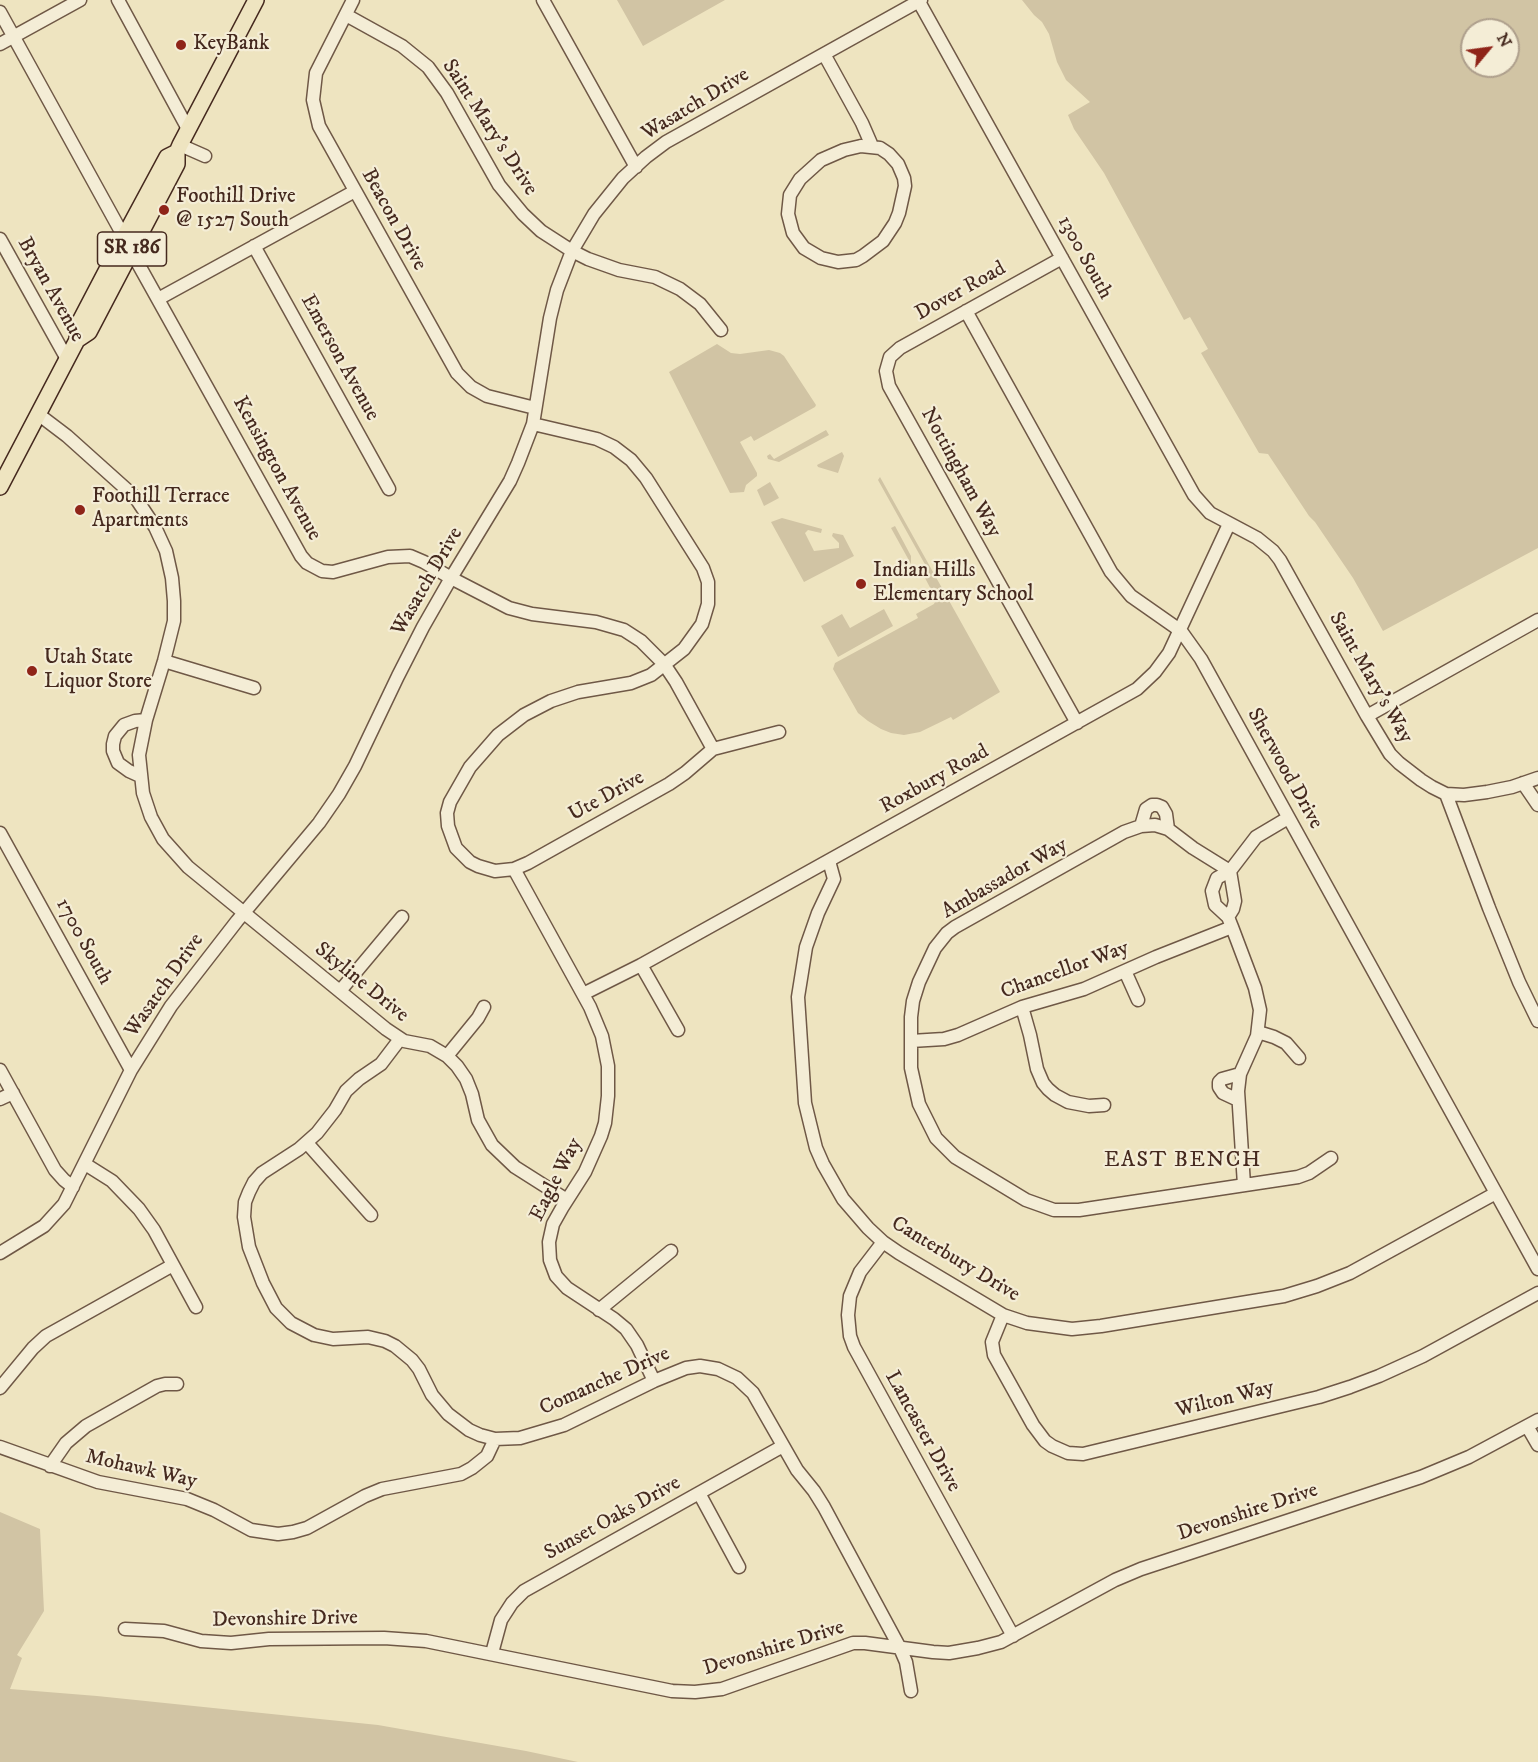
<!DOCTYPE html>
<html>
<head>
<meta charset="utf-8">
<style>
  body { margin:0 }
  #map { position:relative; width:1538px; height:1762px; overflow:hidden; background:#eee4c0; font-family:"IM FELL DW Pica",serif }
  canvas { display:block }
  .north { position:absolute; left:1460px; top:18px; width:60px; height:60px; box-sizing:border-box; background:#f4edd6; border:2px solid #ae9f8c; border-radius:50%; rotate:61deg; font-size:16px; font-weight:700; line-height:24px; text-align:center; color:#45291e }
  .north::after { content:''; display:block; margin:auto; width:21px; height:27px; background:#8f2418; clip-path:polygon(50% 0,100% 100%,50% 72%,0 100%) }
</style>
</head>
<body>
<div id="map">
<canvas width="1538" height="1762"></canvas>
<div class="north">N</div>
</div>
<script>
const context = document.querySelector('canvas').getContext('2d');
context.lineJoin = 'round';
function paint(path, color) { context.fillStyle = color; context.fill(path, 'evenodd'); }
const toPath = rows => new Path2D(rows.map(r => 'M' + r).join(''));
function trace(path, color, width, dash) { context.strokeStyle = color; context.lineWidth = width; context.lineCap = dash ? 'butt' : 'round'; context.setLineDash(dash || []); context.stroke(path); }
function drawText(font, color, halo, rows, align = 'center') {
  context.font = font + ' "IM FELL DW Pica",serif'; context.lineWidth = 4.5; context.setLineDash([]); context.textBaseline = 'middle'; context.strokeStyle = halo; context.fillStyle = color; for (const [text, x, y, turn = 0] of rows) {
    context.save(); context.translate(x, y); context.rotate((+turn || 0) * Math.PI / 180); context.textAlign = isNaN(turn) ? turn : align; if (halo) context.strokeText(text, 0, 0); context.fillText(text, 0, 0); context.restore();
  }
}
paint(toPath([
  [617,0,725,0,643,46],
  [1022,0,1538,0,1538,548,1383,631,1353,578,1315,522,1309,516,1268,454,1259,453,1201,353,1208,349,1190,317,1184,320,1104,173,1074,129,1068,115,1090,102,1066,80,1057,62,1049,34,1042,22,1034,15],
  [1472,30,1508,30,1508,66,1472,66],
  [717,344,731,353,740,354,769,350,780,353,784,356,816,405,815,407,754,441,751,436,740,442,757,473,757,476,746,485,744,492,730,493,669,372],
  [826,430,829,435,779,462,768,459,767,456,770,454,774,459],
  [842,452,844,456,838,473,818,467,817,465],
  [880,477,1000,692,953,720,951,717,920,732,904,735,891,733,881,729,868,721,858,713,833,669,835,663,918,618,916,614,934,604,936,599,925,578,927,568,878,480],
  [770,482,779,498,764,506,757,490],
  [782,518,822,529,821,533,808,530,805,533,814,551,839,548,839,543,832,536,833,533,843,535,854,556,804,582,771,522],
  [895,526,911,556,911,564,891,528],
  [884,609,893,626,838,657,821,626,842,614,850,628],
  [0,1512,40,1529,44,1611,17,1655,22,1658,10,1689,97,1696,378,1725,526,1751,578,1762,0,1762]
]), '#d1c4a4');
const minor = toPath([
  [118,0,188,129],
  [353,0,316,73,313,100,319,126,457,373,471,387,487,396,535,408],
  [543,0,636,167],
  [918,0,1194,495,1210,513,1257,538,1273,551,1280,560,1367,716,1390,754,1399,763,1421,780,1432,787,1446,794,1464,795,1487,792,1512,787,1538,778],
  [0,12,124,237],
  [346,15,402,46,428,67,447,93,499,185,523,214,541,231,572,251,588,259,619,270,655,277,680,289,700,304,721,330],
  [0,44,80,0],
  [824,54,862,123,872,146],
  [180,145,205,156],
  [861,146,880,148,889,154,898,164,904,178,905,186,899,213,895,223,883,241,863,256,856,260,838,262,821,258,804,248,793,233,788,214,790,195,800,179,821,160,844,150,861,146],
  [0,239,67,359],
  [254,246,389,489],
  [131,251,301,556,307,563,322,571,333,572,388,557,410,556,424,562,451,578,509,608,532,614,596,622,624,630,641,641,664,664,676,682,713,749],
  [1062,258,900,348,890,357,886,371,889,386,1077,723],
  [158,299,355,191],
  [966,311,1111,572,1131,596,1181,631,1201,659,1538,1269],
  [38,414,67,436,135,497,155,527,166,551,172,578,174,601,174,621,164,661,146,720,139,755,143,793,151,817,163,839,188,867,386,1029,404,1041,430,1046,447,1056,457,1066,466,1079,472,1094,478,1120,492,1145,515,1167,567,1200],
  [533,424,597,439,614,447,631,460,646,478,703,568,708,582,708,604,702,624,684,649,651,675,631,683,578,692,551,701,524,715,498,735,470,767,450,802,447,813,448,826,456,848,470,862,478,866,495,871,514,869,528,863,669,784,685,773,713,749,779,732],
  [164,661,254,688],
  [1367,716,1538,620],
  [140,776,129,771,118,763,113,751,113,744,115,736,124,725,135,721,146,720],
  [1523,783,1538,805],
  [1446,794,1489,908,1519,982,1538,1021],
  [1141,826,1146,809,1152,805,1157,805,1162,807,1166,814,1168,829],
  [0,833,131,1070],
  [829,861,834,879,818,913,806,947,798,997,805,1103,816,1148,823,1164,843,1199,868,1228,883,1242,899,1253,1003,1315,1027,1323,1072,1329,1101,1326,1284,1296,1317,1286,1350,1273,1496,1193],
  [514,869,590,1007,602,1036,608,1066,608,1096,605,1123,601,1136,585,1172,562,1208,553,1224,549,1242,550,1260,556,1276,567,1288,614,1319,626,1329,637,1345,654,1381],
  [1230,871,1193,848,1168,829,1155,825,1141,826,1124,832,955,927,947,933,935,948,919,982,913,1001,911,1017,911,1068,919,1104,936,1138,955,1157,1026,1200,1054,1210,1079,1210,1298,1177,1309,1173,1331,1158],
  [1228,917,1233,909,1235,901,1230,871],
  [641,965,678,1030],
  [1125,971,1138,1000],
  [340,991,402,917],
  [583,994,641,965,1137,689,1155,672,1169,653,1229,524],
  [1022,1007,1030,1035,1037,1069,1043,1083,1048,1089,1055,1095,1068,1102,1089,1106,1104,1105],
  [1258,1032,1274,1037,1286,1043,1299,1058],
  [400,1039,381,1064,359,1079,346,1091,335,1110,317,1133,299,1149,262,1173,254,1182,249,1192,245,1202,244,1217,249,1247,263,1283,276,1308,291,1323,314,1335,333,1339,368,1337,385,1341,395,1346,412,1360,419,1369,432,1395,448,1414,469,1430,480,1435,495,1439,520,1438,564,1425,654,1381,686,1368,700,1366,718,1369,737,1378,753,1393,797,1470,814,1491,824,1507,900,1648,906,1662,911,1691],
  [911,1041,944,1039,958,1035,1022,1007,1084,989,1156,957,1232,927],
  [447,1056,478,1018,484,1007],
  [0,1070,55,1170,64,1180,73,1187],
  [0,1099,13,1093],
  [1238,1100,1223,1093,1219,1087,1219,1082,1222,1079,1240,1074],
  [307,1143,371,1215],
  [85,1164,112,1181,139,1209,154,1230,196,1307],
  [1244,1185,1238,1091,1240,1074,1257,1036,1260,1010,1255,988,1232,927,1228,917,1215,905,1212,891,1217,878,1230,871,1256,837,1288,818],
  [883,1242,860,1272,850,1296,848,1315,850,1336,854,1347,1013,1636],
  [0,1253,44,1226,64,1204,131,1070,171,1006,237,921,319,823,339,794,355,766,398,676,423,627,451,578,510,481,518,463,533,424,550,318,557,290,572,251,594,214,623,178,646,157,666,142,921,0],
  [599,1310,671,1251],
  [1003,1315,992,1342,994,1355,1033,1425,1045,1441,1052,1446,1068,1453,1083,1454,1319,1397,1350,1387,1379,1376,1423,1356,1538,1293],
  [0,1388,33,1348,46,1336,173,1265],
  [1527,1426,1538,1445],
  [0,1447,98,1482,187,1499,214,1510,251,1530,278,1534,293,1532,307,1528,365,1496,382,1489,461,1474,472,1468,487,1456,495,1439],
  [50,1466,66,1443,86,1426,157,1386,165,1384,177,1384],
  [699,1493,739,1567],
  [125,1629,164,1631,201,1641,231,1643,269,1639,384,1638,426,1641,672,1691,695,1692,722,1689,853,1643,865,1643,933,1652,949,1653,978,1648,1001,1642,1115,1580,1141,1569,1421,1477,1469,1457,1538,1420],
  [492,1653,501,1620,512,1603,524,1591,783,1446]
]);
const major = toPath([
  [77,340,89,332,177,164,177,152,180,145,256,0],
  [0,487,77,340,78,325,124,237,167,157,177,152]
]);
trace(minor, '#6f5846', 15);
trace(major, '#45291e', 18);
trace(minor, '#f4edd6', 12);
trace(major, '#eee4c0', 15);
for (const [x, y, r, color] of [
  [181,45,6,"#8f2418"],
  [164,210,6,"#8f2418"],
  [80,510,6,"#8f2418"],
  [861,584,6,"#8f2418"],
  [32,671,6,"#8f2418"]
]) { const dot = new Path2D(); dot.arc(x, y, r, 0, 2 * Math.PI); context.fillStyle = color; context.fill(dot); trace(dot, '#f4edd6', 2); }
for (const [x, y, w] of [
  [132,249,69]
]) { const box = new Path2D(); box.roundRect(x - w / 2, y - 17, w, 34, 4.5); context.fillStyle = '#f4edd6'; context.fill(box); trace(box, '#45291e', 1.5); }
drawText('bold 20px', '#45291e', null, [
  ["SR 186",132,249]
]);
drawText('21px', '#45291e', '#f4edd6', [
  ["KeyBank",193,45],
  ["Foothill Drive",176,198],
  ["@ 1527 South",176,222],
  ["Foothill Terrace",92,498],
  ["Apartments",92,522],
  ["Indian Hills",873,572],
  ["Elementary School",873,596],
  ["Utah State",44,659],
  ["Liquor Store",44,683]
], 'left');
drawText('21px', '#45291e', '#f4edd6', [
  ["Wasatch Drive",696,105,-31],
  ["Saint Mary's Drive",489,128,57],
  ["Beacon Drive",393,220,61],
  ["1300 South",1084,258,61],
  ["Bryan Avenue",50,290,61],
  ["Dover Road",961,292,-29],
  ["Emerson Avenue",339,358,61],
  ["Kensington Avenue",276,469,61],
  ["Nottingham Way",960,473,61],
  ["Wasatch Drive",428,582,-60],
  ["Saint Mary's Way",1370,678,60],
  ["Sherwood Drive",1284,769,61],
  ["Roxbury Road",935,780,-29],
  ["Ute Drive",607,797,-29],
  ["Ambassador Way",1005,879,-30],
  ["1700 South",83,942,61],
  ["Chancellor Way",1065,971,-20],
  ["Skyline Drive",361,983,39],
  ["Wasatch Drive",165,986,-55],
  ["Eagle Way",557,1180,-63],
  ["Canterbury Drive",955,1260,31],
  ["Comanche Drive",605,1382,-24],
  ["Wilton Way",1225,1400,-14],
  ["Lancaster Drive",922,1432,61],
  ["Mohawk Way",141,1470,13],
  ["Devonshire Drive",1248,1513,-18],
  ["Sunset Oaks Drive",613,1519,-29],
  ["Devonshire Drive",285,1620,-1],
  ["Devonshire Drive",774,1649,-17]
]);
context.letterSpacing = '1.5px';
drawText('22px', '#45291e', '#f4edd6', [
  ["EAST BENCH",1183,1161]
]);
context.letterSpacing = '0px';
</script>
</body>
</html>
